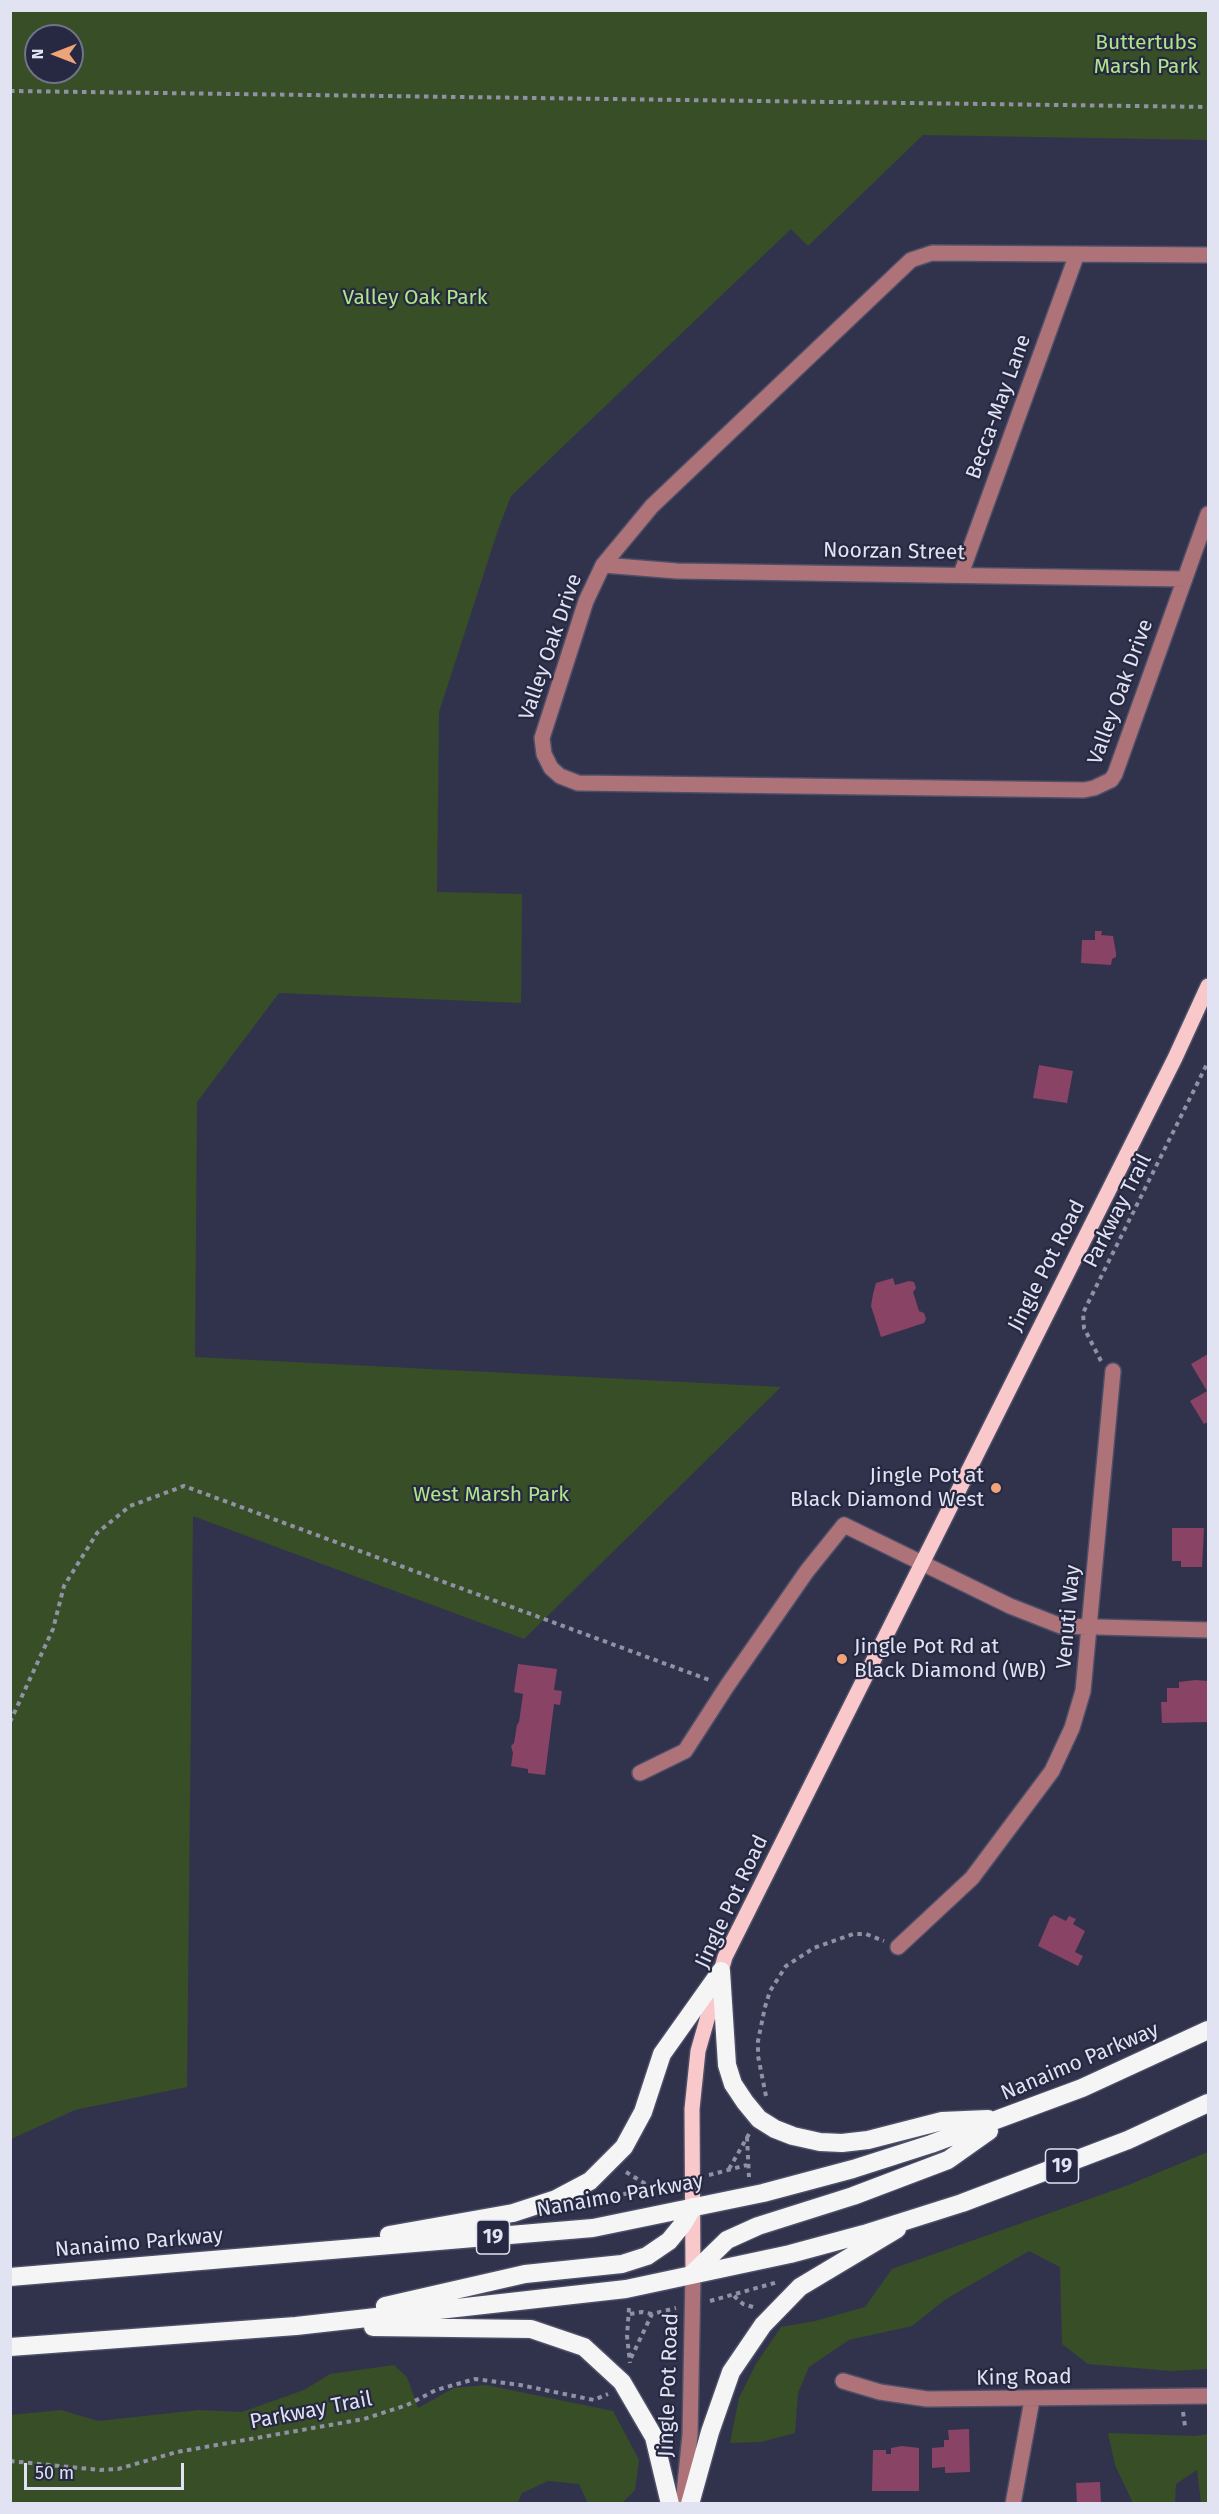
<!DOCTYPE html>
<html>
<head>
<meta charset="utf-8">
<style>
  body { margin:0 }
  #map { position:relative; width:1219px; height:2514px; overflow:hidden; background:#31334d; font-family:"Fira Sans",sans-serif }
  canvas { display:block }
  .frame { position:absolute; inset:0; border:12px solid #e1e3f3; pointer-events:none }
  .north { position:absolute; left:24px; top:24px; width:60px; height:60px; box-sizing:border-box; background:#272942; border:2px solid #717389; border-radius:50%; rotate:270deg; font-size:16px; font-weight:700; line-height:24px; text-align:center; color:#e1e3f3 }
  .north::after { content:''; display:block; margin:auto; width:21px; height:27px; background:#efa378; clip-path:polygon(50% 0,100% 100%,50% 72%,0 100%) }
  .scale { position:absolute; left:24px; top:2463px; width:160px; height:27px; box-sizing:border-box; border:3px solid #e1e3f3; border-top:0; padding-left:8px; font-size:18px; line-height:21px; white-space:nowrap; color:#e1e3f3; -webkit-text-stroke:4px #272942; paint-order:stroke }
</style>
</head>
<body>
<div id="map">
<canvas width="1219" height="2514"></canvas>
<div class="frame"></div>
<div class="north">N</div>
<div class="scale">50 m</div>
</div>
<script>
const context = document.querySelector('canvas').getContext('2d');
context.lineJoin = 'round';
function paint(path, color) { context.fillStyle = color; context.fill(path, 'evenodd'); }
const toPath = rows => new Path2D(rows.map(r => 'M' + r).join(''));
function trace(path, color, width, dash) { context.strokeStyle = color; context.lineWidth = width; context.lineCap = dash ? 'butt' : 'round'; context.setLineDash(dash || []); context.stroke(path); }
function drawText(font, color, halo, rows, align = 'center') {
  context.font = font + ' "Fira Sans",sans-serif'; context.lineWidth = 4.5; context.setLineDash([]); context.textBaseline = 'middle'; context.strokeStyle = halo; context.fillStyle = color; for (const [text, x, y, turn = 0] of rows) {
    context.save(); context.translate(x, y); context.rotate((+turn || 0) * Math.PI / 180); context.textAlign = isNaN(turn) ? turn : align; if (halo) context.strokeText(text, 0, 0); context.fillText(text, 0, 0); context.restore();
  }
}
paint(toPath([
  [10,11,1208,11,1208,140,923,135,808,246,791,229,511,496,498,530,439,712,437,892,522,894,521,1003,279,993,197,1102,195,1357,781,1387,524,1639,193,1516,187,2087,75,2110,11,2139],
  [36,36,72,36,72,72,36,72],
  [1208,2152,1208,2369,1171,2371,1088,2364,1062,2344,1060,2267,1029,2251,946,2299,912,2326,849,2340,809,2367,798,2393,795,2433,761,2442,730,2443,739,2398,756,2364,781,2327,815,2321,865,2307,892,2269,1126,2186],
  [394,2365,407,2377,418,2408,454,2388,486,2385,613,2411,639,2460,635,2490,621,2504,588,2503,579,2484,548,2481,522,2493,517,2504,11,2503,11,2415,61,2410,98,2421,199,2410,242,2412,304,2390,330,2374],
  [1108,2433,1195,2436,1208,2434,1208,2503,1201,2503,1197,2470,1176,2484,1175,2503,1133,2503,1115,2465]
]), '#384e27');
paint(toPath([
  [1095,931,1102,931,1101,935,1113,936,1116,953,1116,957,1112,959,1111,965,1081,963,1082,940,1095,940],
  [1039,1065,1073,1071,1067,1103,1033,1098],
  [893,1278,895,1285,909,1281,914,1282,916,1288,913,1292,919,1311,924,1313,926,1319,924,1323,881,1337,871,1306,873,1294,876,1283],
  [1208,1354,1208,1422,1204,1424,1190,1401,1207,1391,1191,1364],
  [1172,1528,1204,1528,1202,1567,1181,1567,1181,1561,1172,1561],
  [518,1664,557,1669,554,1690,562,1691,560,1705,554,1704,545,1775,528,1773,528,1769,511,1766,513,1753,511,1746,514,1743,517,1725,519,1722,523,1694,514,1692],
  [1195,1680,1208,1681,1208,1722,1162,1723,1161,1702,1167,1702,1167,1688,1179,1688,1179,1682],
  [1054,1915,1066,1921,1069,1916,1076,1919,1073,1924,1085,1931,1075,1952,1083,1956,1078,1966,1038,1946,1050,1918],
  [969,2429,970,2472,945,2473,945,2467,932,2468,932,2448,944,2447,944,2440,949,2440,948,2430],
  [902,2446,919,2448,919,2491,872,2491,873,2450,886,2450,886,2454,891,2454,891,2448],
  [1100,2482,1101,2504,1077,2504,1076,2483]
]), '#894365');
const minor = toPath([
  [1208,255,932,253,911,260,652,506,603,565,586,601,542,738,544,754,551,768,560,776,578,783,1084,790,1094,788,1111,780,1115,774,1208,514],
  [603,565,677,571,1185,579],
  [961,574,1077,254],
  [640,1773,685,1751,727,1686,807,1571,844,1525,1010,1606,1061,1626,1208,1630],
  [898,1947,972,1878,1052,1771,1072,1728,1083,1691,1113,1371],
  [843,2381,880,2392,927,2399,1208,2396],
  [683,2504,690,2435,693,2273],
  [1013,2504,1032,2400]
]);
const major = toPath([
  [693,2273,692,2109,698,2051,725,1957,1175,1058,1208,986]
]);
const highway = toPath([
  [721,1971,727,2065,733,2084,745,2102,759,2119,775,2129,793,2136,820,2142,842,2143,868,2140,942,2121,988,2119],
  [389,2235,513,2213,556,2199,590,2181,624,2147,643,2112,662,2054,721,1971],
  [693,2273,727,2240,758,2226,853,2196,948,2160,989,2131],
  [10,2277,593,2228,763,2193,853,2169,931,2144,1082,2088,1208,2030],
  [385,2306,525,2274,622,2264,647,2256,669,2241,683,2224,693,2207],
  [373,2327,531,2329,584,2347,622,2382,654,2437,670,2504],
  [10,2347,296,2326,626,2289,790,2254,864,2234,962,2203,1128,2140,1208,2103],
  [690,2504,710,2432,731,2372,763,2325,800,2287,897,2229]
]);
trace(minor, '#4d4f68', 18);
trace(major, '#4d4f68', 18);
trace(highway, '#4d4f68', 21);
trace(toPath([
  [10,91,1208,107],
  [1101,1361,1084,1328,1083,1313,1208,1062],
  [10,1722,53,1629,64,1586,97,1533,130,1506,184,1486,712,1681],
  [766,2096,758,2056,758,2041,765,2007,770,1991,786,1966,814,1948,853,1934,866,1934,884,1941],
  [747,2137,749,2177],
  [729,2169,749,2134],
  [626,2172,644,2183,647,2191],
  [709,2175,747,2165],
  [597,2200,675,2183],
  [734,2296,743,2304,753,2307],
  [710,2301,778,2282],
  [629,2308,627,2336,630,2363],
  [630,2314,642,2312,652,2314],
  [631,2358,652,2314,676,2308],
  [1183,2412,1185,2426],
  [10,2461,100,2470,118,2469,177,2452,364,2419,407,2405,436,2390,475,2379,520,2385,594,2400,608,2394]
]), '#8f91a5', 4, [4.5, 4.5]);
trace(minor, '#ae7378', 15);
trace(major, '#f8c8ca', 15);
trace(highway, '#f5f5f5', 18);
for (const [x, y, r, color] of [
  [996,1488,6,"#efa378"],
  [842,1659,6,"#efa378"]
]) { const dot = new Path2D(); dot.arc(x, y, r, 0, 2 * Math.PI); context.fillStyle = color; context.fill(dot); trace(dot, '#272942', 2); }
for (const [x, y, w] of [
  [1062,2166,33],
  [493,2237,33]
]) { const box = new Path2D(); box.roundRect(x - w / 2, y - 17, w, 34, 4.5); context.fillStyle = '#272942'; context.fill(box); trace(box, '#e1e3f3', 1.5); }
drawText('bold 20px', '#e1e3f3', null, [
  ["19",1062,2166],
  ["19",493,2237]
]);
drawText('21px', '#aee588', '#272942', [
  ["Buttertubs",1146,43],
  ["Marsh Park",1146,67],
  ["Valley Oak Park",415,298],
  ["West Marsh Park",491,1495]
]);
drawText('21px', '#e1e3f3', '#272942', [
  ["Becca-May Lane",999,407,-70],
  ["Noorzan Street",894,552,1],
  ["Valley Oak Drive",551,647,-71],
  ["Valley Oak Drive",1121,692,-70],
  ["Parkway Trail",1118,1211,-63],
  ["Jingle Pot Road",1047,1266,-63],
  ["Venuti Way",1069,1617,-85],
  ["Jingle Pot Road",732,1902,-65],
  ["Nanaimo Parkway",1080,2062,-23],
  ["Nanaimo Parkway",620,2196,-10],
  ["Nanaimo Parkway",139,2243,-5],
  ["King Road",1024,2378,-1],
  ["Jingle Pot Road",669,2385,-88],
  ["Parkway Trail",311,2411,-11]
]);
drawText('21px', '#e1e3f3', '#272942', [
  ["Jingle Pot at",984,1476],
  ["Black Diamond West",984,1500],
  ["Jingle Pot Rd at",854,1647,"left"],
  ["Black Diamond (WB)",854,1671,"left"]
], 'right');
</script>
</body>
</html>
